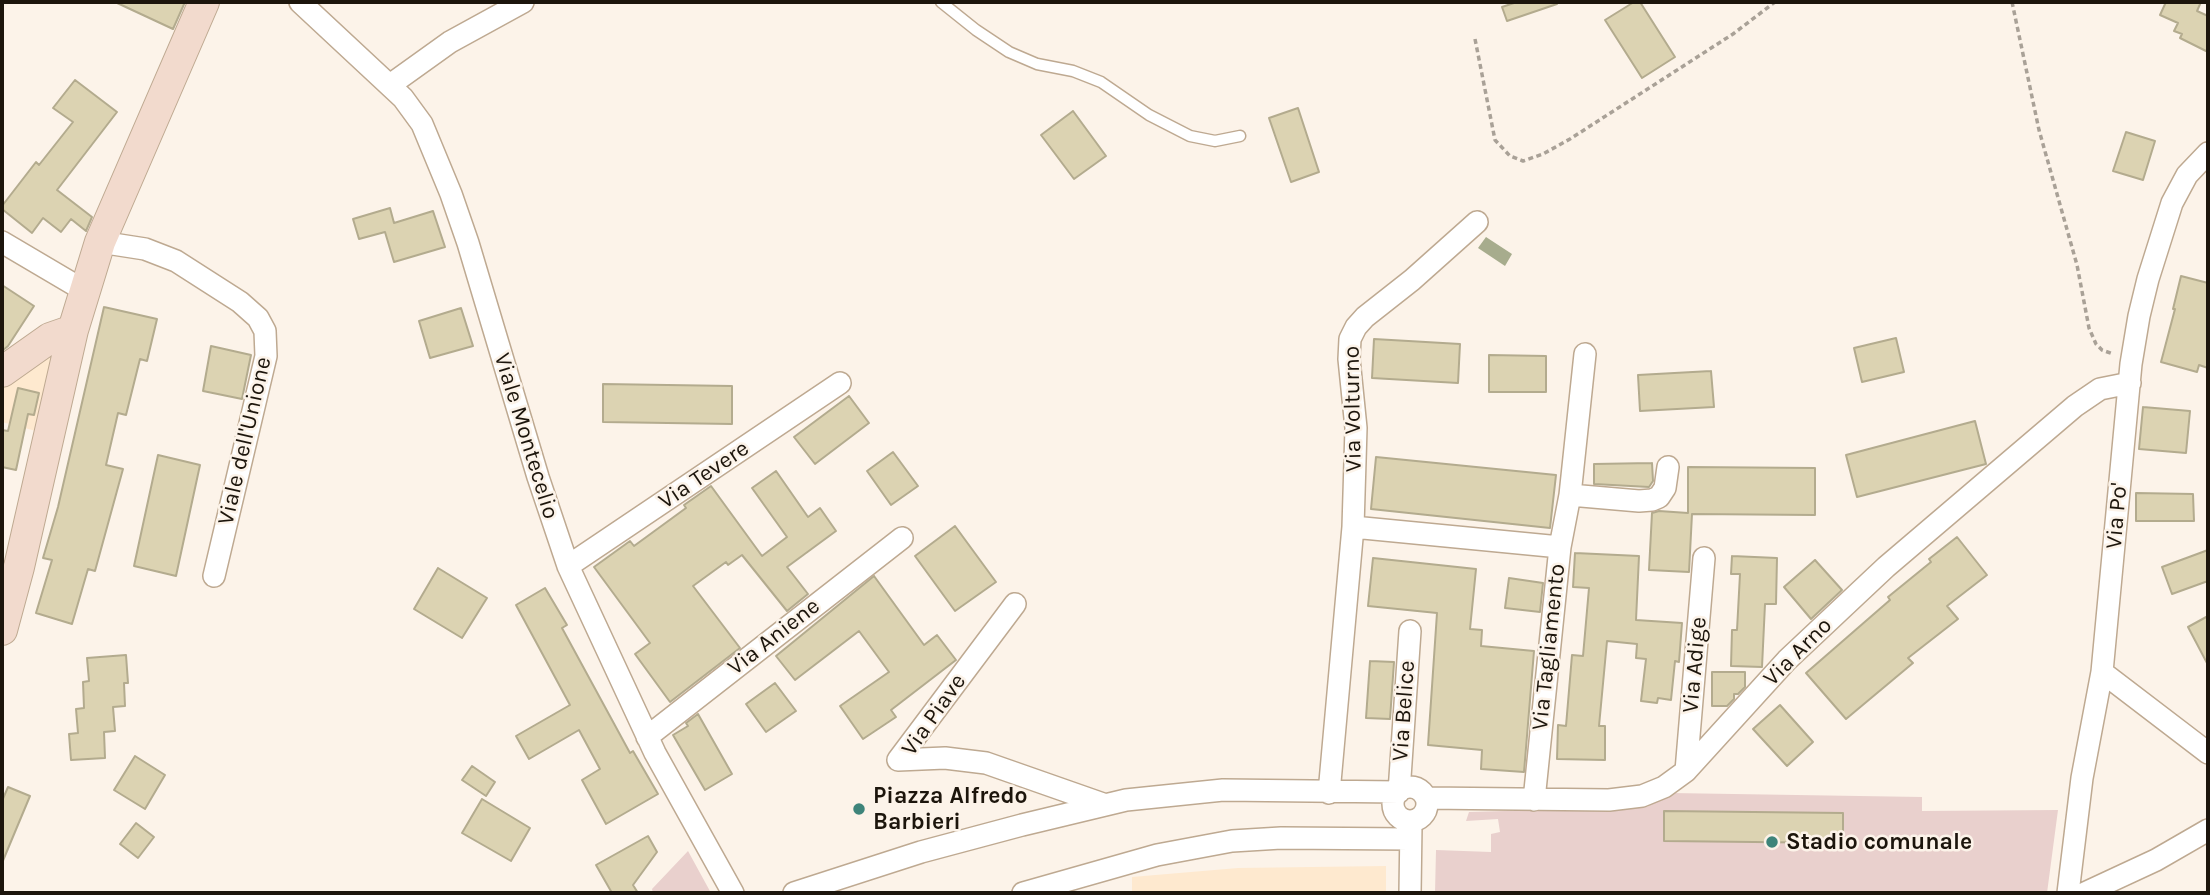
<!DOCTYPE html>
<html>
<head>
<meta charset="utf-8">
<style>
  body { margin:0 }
  #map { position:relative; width:2210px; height:895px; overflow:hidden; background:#fcf3e9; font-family:Karla,sans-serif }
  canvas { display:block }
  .frame { position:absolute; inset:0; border:4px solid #1c150c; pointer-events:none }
</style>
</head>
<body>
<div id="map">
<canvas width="2210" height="895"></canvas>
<div class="frame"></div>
</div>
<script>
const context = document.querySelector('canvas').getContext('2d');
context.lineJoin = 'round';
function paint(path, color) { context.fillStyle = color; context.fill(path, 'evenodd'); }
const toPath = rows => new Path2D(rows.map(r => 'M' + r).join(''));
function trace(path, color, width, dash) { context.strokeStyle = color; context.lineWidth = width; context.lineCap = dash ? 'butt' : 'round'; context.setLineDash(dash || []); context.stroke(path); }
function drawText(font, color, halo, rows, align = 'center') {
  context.font = font + ' Karla,sans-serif'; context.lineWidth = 5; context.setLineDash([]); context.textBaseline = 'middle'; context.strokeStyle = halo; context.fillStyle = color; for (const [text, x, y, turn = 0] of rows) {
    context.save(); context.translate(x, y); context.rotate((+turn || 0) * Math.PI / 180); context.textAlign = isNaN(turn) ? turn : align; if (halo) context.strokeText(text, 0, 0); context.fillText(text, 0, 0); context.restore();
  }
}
paint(toPath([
  [48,355,55,357,36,431,2,422,2,386],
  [1386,866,1386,893,1132,893,1132,877,1238,868]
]), '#fee9cf');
paint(toPath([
  [1671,793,1922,797,1922,811,2058,810,2047,893,1435,893,1436,850,1491,852,1491,834,1500,832,1498,819,1466,821,1469,812,1647,807],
  [688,851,711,893,653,893,652,889]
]), '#e9d0cd');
paint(toPath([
  [1486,237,1512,254,1505,266,1478,248]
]), '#a7ac8d');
const building = toPath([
  [115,2,185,2,173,29,115,2],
  [1517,2,1557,2,1557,4,1507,21,1502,7,1517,2],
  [1634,2,1640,2,1675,57,1642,78,1605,20,1634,2],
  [2166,2,2201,2,2197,11,2208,16,2208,52,2180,38,2182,34,2174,31,2178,23,2160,15,2166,2],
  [75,80,117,112,57,190,92,217,86,231,71,219,61,232,43,218,32,233,2,209,2,206,36,162,39,165,73,122,53,108,75,80],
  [1298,108,1319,172,1291,182,1269,118,1298,108],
  [1073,111,1106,156,1074,179,1041,135,1073,111],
  [2126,132,2155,141,2143,180,2113,171,2126,132],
  [390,208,394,223,433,211,445,247,394,262,385,232,359,239,353,219,390,208],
  [2181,276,2208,283,2208,368,2199,365,2197,372,2161,362,2175,309,2173,309,2181,276],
  [2,285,34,306,8,346,2,351,2,285],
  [104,307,157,319,147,361,140,359,126,415,118,413,106,465,123,469,95,571,88,569,72,624,36,613,52,560,43,558,58,507,104,307],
  [461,308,473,346,430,358,419,321,461,308],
  [1896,338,1904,372,1862,382,1854,348,1896,338],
  [1374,339,1460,344,1458,383,1372,378,1374,339],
  [211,346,251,355,242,399,203,391,211,346],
  [1489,355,1546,356,1546,392,1489,392,1489,355],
  [1711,371,1714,407,1640,411,1638,375,1711,371],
  [603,384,732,386,732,424,603,422,603,384],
  [18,388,39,393,34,415,28,414,16,470,2,467,2,430,8,431,18,388],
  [849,396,869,423,815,464,794,437,849,396],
  [2143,407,2190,411,2186,453,2139,449,2143,407],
  [1975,421,1986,464,1857,497,1846,455,1975,421],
  [893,452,918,486,891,505,867,471,893,452],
  [158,455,200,465,176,576,134,566,158,455],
  [1376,457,1556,475,1550,528,1371,509,1376,457],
  [1652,463,1653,481,1649,487,1594,484,1594,464,1652,463],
  [1688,467,1815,468,1815,515,1692,514,1689,572,1649,570,1652,513,1659,511,1688,513,1688,467],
  [776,471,808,517,820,508,836,531,787,567,808,594,787,611,742,555,728,565,726,562,693,586,740,648,670,702,635,654,650,643,594,567,630,541,634,546,686,508,684,505,711,486,762,556,787,537,752,488,776,471],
  [2136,493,2193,494,2194,521,2136,521,2136,493],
  [955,526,996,582,955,611,915,556,955,526],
  [1957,537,1987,575,1947,606,1958,619,1908,658,1913,663,1846,719,1806,673,1890,600,1888,597,1931,562,1929,559,1957,537],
  [2208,550,2208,581,2172,594,2162,567,2208,550],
  [1575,553,1639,556,1636,620,1682,623,1679,662,1675,661,1671,700,1658,698,1657,703,1641,701,1646,659,1636,658,1637,644,1607,641,1599,726,1605,726,1605,760,1557,759,1558,725,1566,726,1572,655,1583,656,1589,588,1573,587,1575,553],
  [1732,556,1777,558,1776,604,1765,604,1762,667,1731,666,1732,630,1737,630,1740,574,1731,574,1732,556],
  [1373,558,1476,569,1470,629,1482,630,1481,646,1534,651,1524,772,1481,769,1482,750,1428,745,1437,613,1368,606,1373,558],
  [1815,560,1842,590,1811,619,1784,587,1815,560],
  [438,568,487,598,462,638,414,609,438,568],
  [874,576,924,645,937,635,956,660,891,710,896,717,863,739,840,706,889,672,859,631,795,680,776,656,874,576],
  [1509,578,1543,583,1540,612,1505,608,1509,578],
  [545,588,567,625,562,628,630,753,633,751,658,794,606,824,582,780,600,769,579,730,529,759,516,736,570,705,516,605,545,588],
  [2208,616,2208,665,2188,627,2208,616],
  [126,655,128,683,124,683,125,706,113,707,115,731,104,732,105,758,71,760,69,734,78,733,76,709,84,708,83,682,89,681,87,658,126,655],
  [1370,661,1394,662,1390,719,1366,718,1370,661],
  [1712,672,1745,672,1745,687,1738,694,1734,694,1734,699,1727,706,1712,706,1712,672],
  [775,683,796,711,766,732,746,704,775,683],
  [1780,705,1813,742,1787,766,1753,729,1780,705],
  [698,714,732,774,705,790,673,735,688,726,686,723,698,714],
  [135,756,165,775,145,809,114,790,135,756],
  [472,766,495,782,486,796,462,780,472,766],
  [8,787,30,796,2,863,2,801,8,787],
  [482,799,530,828,511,861,462,833,482,799],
  [1664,811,1843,813,1843,843,1664,841,1664,811],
  [136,823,154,837,138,858,120,844,136,823],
  [648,836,657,852,633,885,638,893,612,893,596,865,648,836]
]);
paint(building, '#dcd3b2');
trace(building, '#b3ab8e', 2);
const lane = toPath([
  [941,2,976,30,1009,52,1037,64,1073,71,1101,82,1149,115,1190,136,1215,141,1240,136]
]);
const street = toPath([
  [300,2,403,98,422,124,451,194,468,243,538,477,568,566,655,753,733,893],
  [390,85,450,42,523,2],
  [2,242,85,291],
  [100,242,145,249,176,261,240,302,258,318,265,331,266,356,214,576],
  [1570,495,1639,501,1652,500,1659,497,1665,488,1668,467],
  [1353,527,1560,547],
  [568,566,840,383],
  [1015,604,898,760,945,758,986,763,1103,804],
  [2102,672,2208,753],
  [647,737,902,538],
  [1686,771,1704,558],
  '1393 804a17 17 0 1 1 34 0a17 17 0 1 1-34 0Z',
  [1329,793,1353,527,1356,428,1349,359,1350,339,1356,327,1365,317,1412,280,1477,222],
  [1426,798,1609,800,1642,796,1664,787,1686,771,1787,660,1886,567,2075,406,2100,389,2130,383],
  [1534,800,1560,547,1570,495,1585,354],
  [794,893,921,852,1022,825,1126,800,1223,790,1399,792,1410,631],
  [1023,893,1157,855,1232,841,1281,838,1410,839],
  [1410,893,1411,825],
  [2068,893,2082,778,2102,672,2131,364,2139,316,2148,279,2172,203,2187,175,2208,153],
  [2085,893,2156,860,2208,830]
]);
const secondary = toPath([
  [2,372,50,338,73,330],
  [2,630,19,567,73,330,100,242,204,2]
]);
trace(lane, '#bea991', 13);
trace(street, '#bea991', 24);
trace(secondary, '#bea991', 32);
trace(toPath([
  [2012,2,2039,130,2077,265,2089,328,2096,344,2102,350,2113,354],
  [1475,39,1495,140,1510,156,1523,161,1543,154,1570,139,1733,34,1775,2]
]), '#a9a197', 3.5, [5, 3.5]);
trace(lane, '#fff', 10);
trace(street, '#fff', 21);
trace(secondary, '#f2dacd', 30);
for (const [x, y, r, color] of [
  [859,809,7,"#3e847a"],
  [1772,842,7,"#3e847a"]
]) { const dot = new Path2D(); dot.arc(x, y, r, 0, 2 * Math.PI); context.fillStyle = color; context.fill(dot); trace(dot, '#fcf3e9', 2.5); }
drawText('23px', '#1c150c', '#fcf3e9', [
  ["Via Volturno",1353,409,-91],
  ["Viale Montecelio",526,436,73],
  ["Viale dell'Unione",245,441,-77],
  ["Via Tevere",704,475,-34],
  ["Via Po'",2117,516,-85],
  ["Via Aniene",774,637,-38],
  ["Via Tagliamento",1549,647,-84],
  ["Via Arno",1798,652,-45],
  ["Via Adige",1695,665,-85],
  ["Via Belice",1404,711,-86],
  ["Via Piave",934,715,-55]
]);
drawText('bold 23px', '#1c150c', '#fcf3e9', [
  ["Piazza Alfredo",873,796],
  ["Barbieri",873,822],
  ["Stadio comunale",1786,842]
], 'left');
</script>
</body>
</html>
